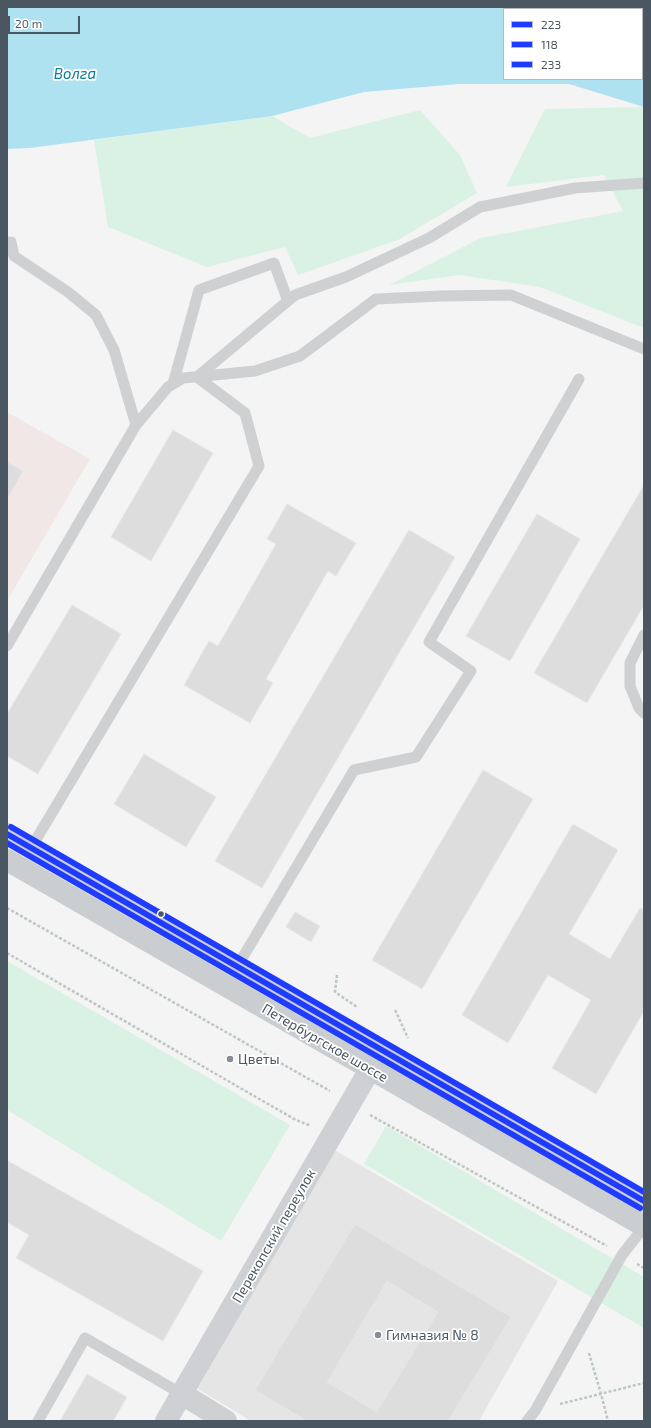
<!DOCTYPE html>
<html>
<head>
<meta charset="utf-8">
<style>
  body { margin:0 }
  #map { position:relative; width:651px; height:1428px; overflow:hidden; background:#f4f4f4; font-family:"Exo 2",sans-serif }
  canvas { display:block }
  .frame { position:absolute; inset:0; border:8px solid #4a5661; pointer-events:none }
  .legend { position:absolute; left:503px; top:8px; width:140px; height:72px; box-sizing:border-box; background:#fff; border:1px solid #b7bbc0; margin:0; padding:5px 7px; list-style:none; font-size:12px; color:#4a5661 }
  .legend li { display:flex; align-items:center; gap:8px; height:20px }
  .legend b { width:20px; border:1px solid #b7bbc0 }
  .scale { position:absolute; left:8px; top:16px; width:72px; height:18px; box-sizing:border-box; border:2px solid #4a5661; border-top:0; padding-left:5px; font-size:12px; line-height:14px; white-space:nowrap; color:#4a5661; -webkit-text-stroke:3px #fff; paint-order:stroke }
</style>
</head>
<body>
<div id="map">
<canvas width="651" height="1428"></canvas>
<div class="frame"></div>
<ul class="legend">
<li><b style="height:5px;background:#1f3bff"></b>223</li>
<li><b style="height:5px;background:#1f3bff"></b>118</li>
<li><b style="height:5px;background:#1f3bff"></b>233</li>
</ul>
<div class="scale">20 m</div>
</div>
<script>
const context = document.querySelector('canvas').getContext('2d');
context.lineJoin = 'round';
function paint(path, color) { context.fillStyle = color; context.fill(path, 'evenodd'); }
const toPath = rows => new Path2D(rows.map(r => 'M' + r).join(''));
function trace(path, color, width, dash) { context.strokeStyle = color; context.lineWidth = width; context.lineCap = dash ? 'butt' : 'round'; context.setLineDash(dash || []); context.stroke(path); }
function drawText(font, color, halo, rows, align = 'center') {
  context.font = font + ' "Exo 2",sans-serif'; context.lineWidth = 3.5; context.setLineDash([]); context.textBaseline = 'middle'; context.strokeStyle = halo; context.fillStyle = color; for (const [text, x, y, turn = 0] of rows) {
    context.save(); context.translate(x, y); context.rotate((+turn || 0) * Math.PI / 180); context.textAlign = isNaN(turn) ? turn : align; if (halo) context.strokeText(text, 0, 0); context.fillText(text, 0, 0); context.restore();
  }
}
paint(toPath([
  [333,1149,558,1281,479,1421,251,1421,198,1389]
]), '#e6e5e6');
paint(toPath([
  [7,412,90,459,7,601]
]), '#f1e7e6');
paint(toPath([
  [644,107,644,328,540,287,459,275,389,285,481,238,623,211,604,175,506,187,545,109],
  [420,110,460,155,477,193,398,240,298,275,285,247,207,267,108,227,94,140,272,116,310,138],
  [7,961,290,1125,221,1241,7,1110],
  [386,1126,644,1277,644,1328,364,1164]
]), '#d9f2e3');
paint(toPath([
  [7,7,644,7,644,107,569,84,459,84,364,92,272,116,30,148,7,149],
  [504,9,642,9,642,79,504,79]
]), '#aee2f0');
const building = toPath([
  [173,430,213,453,151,561,111,537,173,430],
  [7,462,23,471,7,499,7,462],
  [644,485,644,605,587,703,534,673,644,485],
  [287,504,356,543,336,576,328,571,266,679,273,683,250,723,184,685,209,641,218,646,276,544,267,539,287,504],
  [537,514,580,539,510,661,466,636,537,514],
  [409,530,455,557,262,888,215,861,409,530],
  [72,605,121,634,38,774,7,756,7,714,72,605],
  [144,754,216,797,186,847,114,804,144,754],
  [483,770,533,799,422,989,372,960,483,770],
  [573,824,618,850,569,934,610,959,640,908,644,910,644,1011,596,1094,552,1068,591,1000,548,975,508,1043,462,1015,573,824],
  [295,912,320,926,311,942,286,927,295,912],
  [8,1161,203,1271,163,1341,16,1258,29,1235,7,1222,8,1161],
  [355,1224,511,1317,448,1421,307,1421,255,1390,355,1224],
  [387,1281,438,1312,377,1412,327,1382,387,1281],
  [87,1374,127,1397,113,1421,60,1421,87,1374]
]);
paint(building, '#ddddde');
trace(building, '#e5e6e7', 1);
trace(toPath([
  [7,908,330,1091],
  [7,953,254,1096,296,1120,311,1126],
  [337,975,335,992,357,1007],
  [395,1010,408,1038],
  [370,1115,607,1246],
  [637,1264,644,1268],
  [589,1353,601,1394,608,1421],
  [560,1404,644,1383]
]), '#bcc7c4', 2.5, [3, 2]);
trace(toPath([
  [7,242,11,242,14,256,68,292,96,315,114,350,136,425],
  [197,377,295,295,346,277,429,238,480,207,575,188,644,183],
  [173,384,199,290,274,263,288,301],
  [644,635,630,663,630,686,639,708,644,713],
  [7,646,136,425,168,387,183,378,255,371,300,356,376,299,441,296,511,295,644,349],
  [31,848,259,466,245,413,197,377],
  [237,967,354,770,416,757,471,671,429,642,579,379],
  [38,1421,85,1338,182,1394],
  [527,1421,535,1411,622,1255,644,1227]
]), '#ced0d2', 11);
trace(toPath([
  [182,1394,226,1421]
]), '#ced0d2', 22);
trace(toPath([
  [166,1421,380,1052]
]), '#ced0d4', 22);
trace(toPath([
  [7,834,644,1201],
  [7,860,644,1226]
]), '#caced1', 22);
trace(toPath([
  [7,834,644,1201]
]), '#1f3bff', 6);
trace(toPath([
  [7,843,640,1208]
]), '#1f3bff', 6);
trace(toPath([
  [11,827,644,1192]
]), '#1f3bff', 6);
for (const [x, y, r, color] of [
  [161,914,3.5,"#4a5661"],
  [230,1059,4,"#868d94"],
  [378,1335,4,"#868d94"]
]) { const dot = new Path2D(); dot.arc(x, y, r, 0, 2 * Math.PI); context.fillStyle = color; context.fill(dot); trace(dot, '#fff', 1.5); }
drawText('14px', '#4a5661', '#fff', [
  ["Петербургское шоссе",325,1043,30],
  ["Перекопский переулок",274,1236,-60]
]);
drawText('14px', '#4a5661', '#fff', [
  ["Цветы",238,1059],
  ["Гимназия № 8",386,1335]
], 'left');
drawText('italic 15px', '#0c7c9b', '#fff', [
  ["Волга",75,74]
]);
</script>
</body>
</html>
